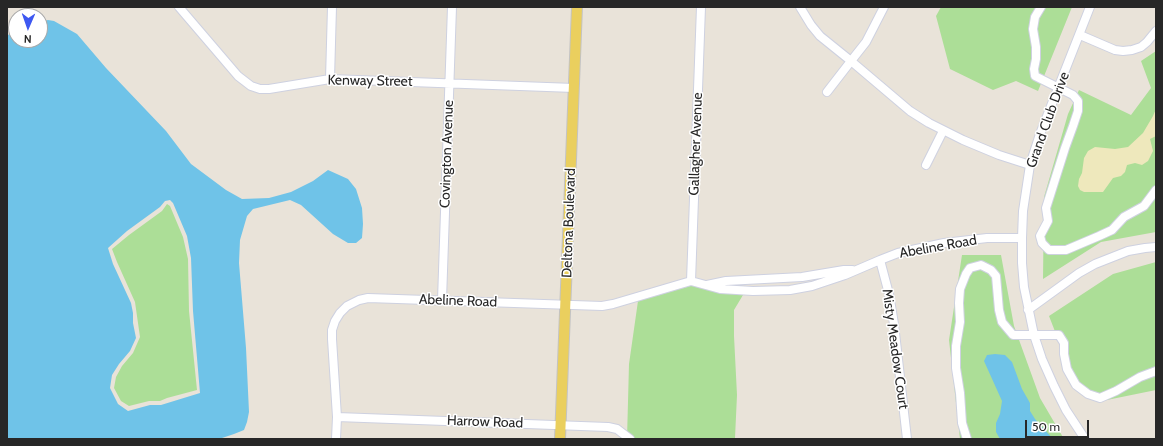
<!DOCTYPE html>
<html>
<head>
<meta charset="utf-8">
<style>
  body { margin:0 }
  #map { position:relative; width:1163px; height:446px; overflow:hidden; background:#e9e3d9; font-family:Cabin,sans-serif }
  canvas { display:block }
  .frame { position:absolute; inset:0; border:8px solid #272727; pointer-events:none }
  .north { position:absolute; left:8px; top:8px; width:40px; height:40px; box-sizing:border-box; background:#fff; border:1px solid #a9a9a9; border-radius:50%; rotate:182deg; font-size:11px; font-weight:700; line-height:16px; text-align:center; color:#272727 }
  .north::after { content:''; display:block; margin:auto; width:14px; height:18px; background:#3e58f1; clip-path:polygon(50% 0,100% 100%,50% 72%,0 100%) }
  .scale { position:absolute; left:1025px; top:420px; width:64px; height:18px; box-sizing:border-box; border:2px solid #272727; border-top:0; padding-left:5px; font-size:12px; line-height:14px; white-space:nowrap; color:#272727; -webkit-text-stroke:3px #fff; paint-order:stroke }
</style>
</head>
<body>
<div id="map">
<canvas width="1163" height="446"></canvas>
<div class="frame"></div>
<div class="north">N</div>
<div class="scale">50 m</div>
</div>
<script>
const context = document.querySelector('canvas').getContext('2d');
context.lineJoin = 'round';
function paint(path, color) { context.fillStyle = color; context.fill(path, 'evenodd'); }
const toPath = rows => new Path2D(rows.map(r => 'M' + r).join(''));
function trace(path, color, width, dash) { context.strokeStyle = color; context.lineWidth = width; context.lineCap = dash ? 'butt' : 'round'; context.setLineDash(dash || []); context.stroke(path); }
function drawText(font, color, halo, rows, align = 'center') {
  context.font = font + ' Cabin,sans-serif'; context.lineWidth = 3; context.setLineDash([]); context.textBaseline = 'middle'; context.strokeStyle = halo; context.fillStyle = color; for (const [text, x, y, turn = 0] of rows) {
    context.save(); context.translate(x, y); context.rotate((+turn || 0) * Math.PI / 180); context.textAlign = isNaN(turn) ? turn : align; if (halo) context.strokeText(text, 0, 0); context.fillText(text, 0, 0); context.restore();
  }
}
paint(toPath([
  [941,7,1072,7,1038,91,1016,81,993,90,950,69,936,16],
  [1156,51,1156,232,1101,242,1043,279,1044,197,1068,114,1079,90,1131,115,1151,88,1141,61],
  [167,204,170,206,183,237,188,259,189,311,197,390,167,398,160,401,149,401,129,406,121,401,114,388,116,377,122,366,133,353,140,337,135,302,117,262,112,249,129,235,162,211],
  [962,255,1001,255,1014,326,1040,398,1064,439,960,439,949,340],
  [1156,262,1156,390,1102,401,1079,393,1049,316,1113,274],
  [700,283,746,290,734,310,734,336,737,395,735,438,627,439,629,364,638,301]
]), '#acde97');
paint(toPath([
  [1156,109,1156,136,1150,139,1153,151,1148,161,1142,165,1135,163,1127,165,1125,172,1121,176,1113,178,1103,192,1084,192,1080,190,1078,186,1079,179,1082,173,1084,158,1088,151,1095,147,1115,149,1128,147,1143,133,1153,116]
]), '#eee8bc');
paint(toPath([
  [48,20,54,21,77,34,106,68,166,131,191,164,226,190,242,199,269,198,291,192,313,181,328,170,348,179,356,189,362,208,363,224,362,238,356,243,348,243,333,234,301,205,290,200,253,209,247,216,240,240,239,263,246,348,249,412,247,422,244,430,234,434,219,439,7,439,7,36,16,28,16,40,40,40,40,22],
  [170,200,173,203,187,236,191,258,193,311,200,393,161,405,150,405,128,411,118,404,110,388,112,375,119,364,130,351,136,338,133,323,133,313,131,303,113,264,108,248,127,231,160,207,165,201],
  [995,354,1005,355,1012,362,1022,389,1030,403,1030,411,1035,419,1053,439,1000,439,996,432,996,423,1000,414,1002,401,984,361,987,355]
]), '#6fc3e8');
const minor = toPath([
  [179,7,238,76,251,86,260,89,269,89,330,79,574,88],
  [800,7,811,25,820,36,851,61,866,42,884,7],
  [1041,7,1035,17,1033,29,1036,47,1036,59,1034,69,1035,76,1073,95,1078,101,1078,111,1073,126,1065,148,1046,208,1048,221,1040,236,1042,243,1049,250,1066,250,1099,236,1112,230,1124,217,1144,206,1156,190],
  [1080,35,1115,50,1123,51,1132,50,1141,47,1147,42,1156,31],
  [330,79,332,7],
  [827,92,851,61,910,111,929,123,963,140,999,155,1030,165],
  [926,165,943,131],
  [880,260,889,294,894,324,907,439],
  [691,281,701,7],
  [707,285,726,281,802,277,844,270,852,270],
  [442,300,452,7],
  [1028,310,1079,273,1095,264,1128,251,1145,248,1156,247],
  [337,417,608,427,617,429,630,439],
  [336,439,337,417,332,339,332,330,335,321,340,313,347,306,359,300,368,298,602,306,613,304,691,281,720,289,753,291,790,290,812,286,845,275,880,260,898,253,944,243,987,238,1022,238],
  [967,439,962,423,960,393,956,368,956,346,960,322,959,303,960,289,966,274,970,268,981,265,991,270,996,276,999,310,1002,322,1013,335,1059,335,1064,343,1064,354,1067,369,1076,385,1088,394,1100,398,1116,391,1140,377,1156,371],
  [1085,439,1066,410,1054,386,1042,359,1034,335,1024,287,1022,263,1022,238,1023,211,1030,165,1040,134,1090,7]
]);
const major = toPath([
  [560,439,577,7]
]);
trace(minor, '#ced1e0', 10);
trace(major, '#c3c3c3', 12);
trace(minor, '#fff', 8);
trace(major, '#eacf5e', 10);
drawText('14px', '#272727', '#fff', [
  ["Kenway Street",370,81,1],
  ["Grand Club Drive",1048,120,-70],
  ["Gallagher Avenue",696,144,-88],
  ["Covington Avenue",447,154,-88],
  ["Deltona Boulevard",569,223,-88],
  ["Abeline Road",938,247,-10],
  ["Abeline Road",458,301,2],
  ["Misty Meadow Court",895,349,82],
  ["Harrow Road",485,422,2]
]);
</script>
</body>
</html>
